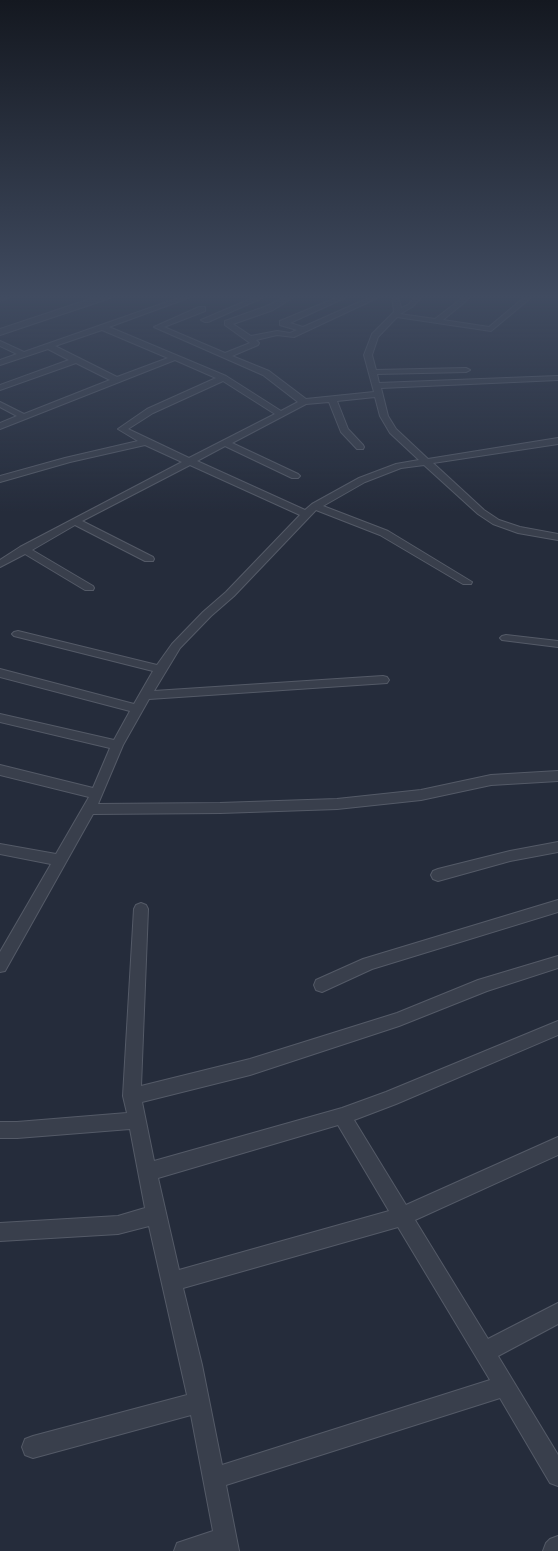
<!DOCTYPE html>
<html>
<head>
<meta charset="utf-8">
<style>
  body { margin:0 }
  canvas { display:block; background:#252c3b }
</style>
</head>
<body>
<canvas width="558" height="1551"></canvas>
<script>
const context = document.querySelector('canvas').getContext('2d');
context.lineJoin = 'round';
const toPath = rows => new Path2D(rows.map(r => 'M' + r).join(''));
function trace(path, color, width, dash) { context.strokeStyle = color; context.lineWidth = width; context.lineCap = dash ? 'butt' : 'round'; context.setLineDash(dash || []); context.stroke(path); }
function paint(path, color) { context.fillStyle = color; context.fill(path, 'evenodd'); }
const minor = toPath([
  [6,295,15,295,0,301,0,297,6,295],
  [187,295,196,295,109,327,226,376,281,411,298,402,263,375,154,327,199,307,205,307,205,311,164,327,225,353,250,343,225,325,225,321,267,306,289,295,297,295,273,310,233,324,251,336,277,331,290,333,297,330,280,325,280,321,343,295,351,295,290,323,303,327,373,296,377,296,377,298,294,337,277,335,256,340,259,343,258,345,232,356,269,371,306,399,374,392,364,355,372,334,394,312,392,295,398,295,401,308,408,305,417,295,424,295,412,307,400,314,435,319,466,295,473,295,443,320,489,327,527,295,534,295,491,331,397,317,378,337,372,355,376,370,466,368,470,370,466,372,377,374,379,383,558,376,558,380,381,388,388,416,396,429,428,459,558,438,558,444,433,463,484,510,499,520,520,527,558,534,558,540,518,533,493,524,478,514,424,465,401,468,365,482,323,506,388,531,472,582,471,584,463,584,380,535,316,510,234,596,211,616,180,648,154,691,383,676,387,677,389,680,387,683,149,699,123,745,98,804,220,803,337,799,421,790,491,775,558,771,558,781,491,785,421,800,337,809,220,813,93,814,5,971,0,972,0,952,51,864,0,854,0,844,56,854,89,797,0,775,0,765,93,788,110,748,0,722,0,714,114,740,130,711,0,677,0,669,134,704,153,671,14,636,12,634,14,632,18,631,157,665,172,644,203,612,226,592,300,515,190,465,82,521,153,557,154,559,153,561,145,561,75,525,32,550,93,586,94,588,93,590,85,590,25,554,0,567,0,560,20,547,182,462,145,445,70,462,0,482,0,476,65,458,138,441,118,429,147,409,216,378,175,360,0,429,0,423,17,416,0,407,0,402,24,414,110,380,76,363,0,390,0,385,69,360,48,349,0,365,0,360,17,354,0,346,0,341,24,352,187,295],
  [102,330,168,358,117,377,55,346,102,330],
  [223,381,275,414,189,458,128,429,153,413,223,381],
  [375,397,380,416,390,433,419,460,396,464,359,478,312,504,305,510,197,461,225,446,292,478,298,478,300,476,298,474,232,443,306,404,329,402,341,432,357,449,363,449,364,447,363,445,348,429,337,401,375,397],
  [260,295,263,297,262,298,208,322,205,322,201,320,260,295],
  [506,635,558,641,558,647,502,640,500,638,502,636,506,635],
  [558,842,558,852,510,861,438,881,433,879,431,875,433,871,438,869,510,851,558,842],
  [558,900,558,912,372,969,322,992,316,990,314,985,316,980,363,959,558,900],
  [141,903,146,905,148,909,141,1086,250,1059,397,1013,478,980,558,956,558,968,487,991,399,1026,250,1075,142,1102,154,1161,342,1108,386,1092,558,1021,558,1035,396,1104,354,1120,406,1205,558,1137,558,1155,415,1220,488,1339,558,1303,558,1324,498,1356,558,1455,558,1486,550,1483,500,1398,226,1485,239,1551,174,1551,177,1543,213,1531,191,1415,33,1458,25,1455,22,1447,25,1439,33,1436,187,1395,149,1226,118,1234,0,1241,0,1223,118,1216,145,1208,130,1129,17,1138,0,1138,0,1122,17,1122,127,1113,123,1096,134,909,136,905,141,903],
  [338,1125,389,1211,179,1270,158,1178,338,1125],
  [398,1227,490,1380,222,1465,202,1365,183,1288,398,1227],
  [558,1536,558,1551,543,1551,546,1543,550,1539,558,1536]
]);
const tertiary = toPath([
  [102,295,115,295,113,297,0,335,0,329,102,295]
]);
trace(minor, '#545a67', 2);
trace(tertiary, '#545a67', 2);
paint(minor, '#393f4c');
paint(tertiary, '#393f4c');
const sky = context.createLinearGradient(0, 0, 0, 512);
sky.addColorStop(0, '#141820');
sky.addColorStop(0.58, '#404b60');
sky.addColorStop(1, '#404b6000');
context.fillStyle = sky;
context.fillRect(0, 0, 558, 512);
</script>
</body>
</html>
